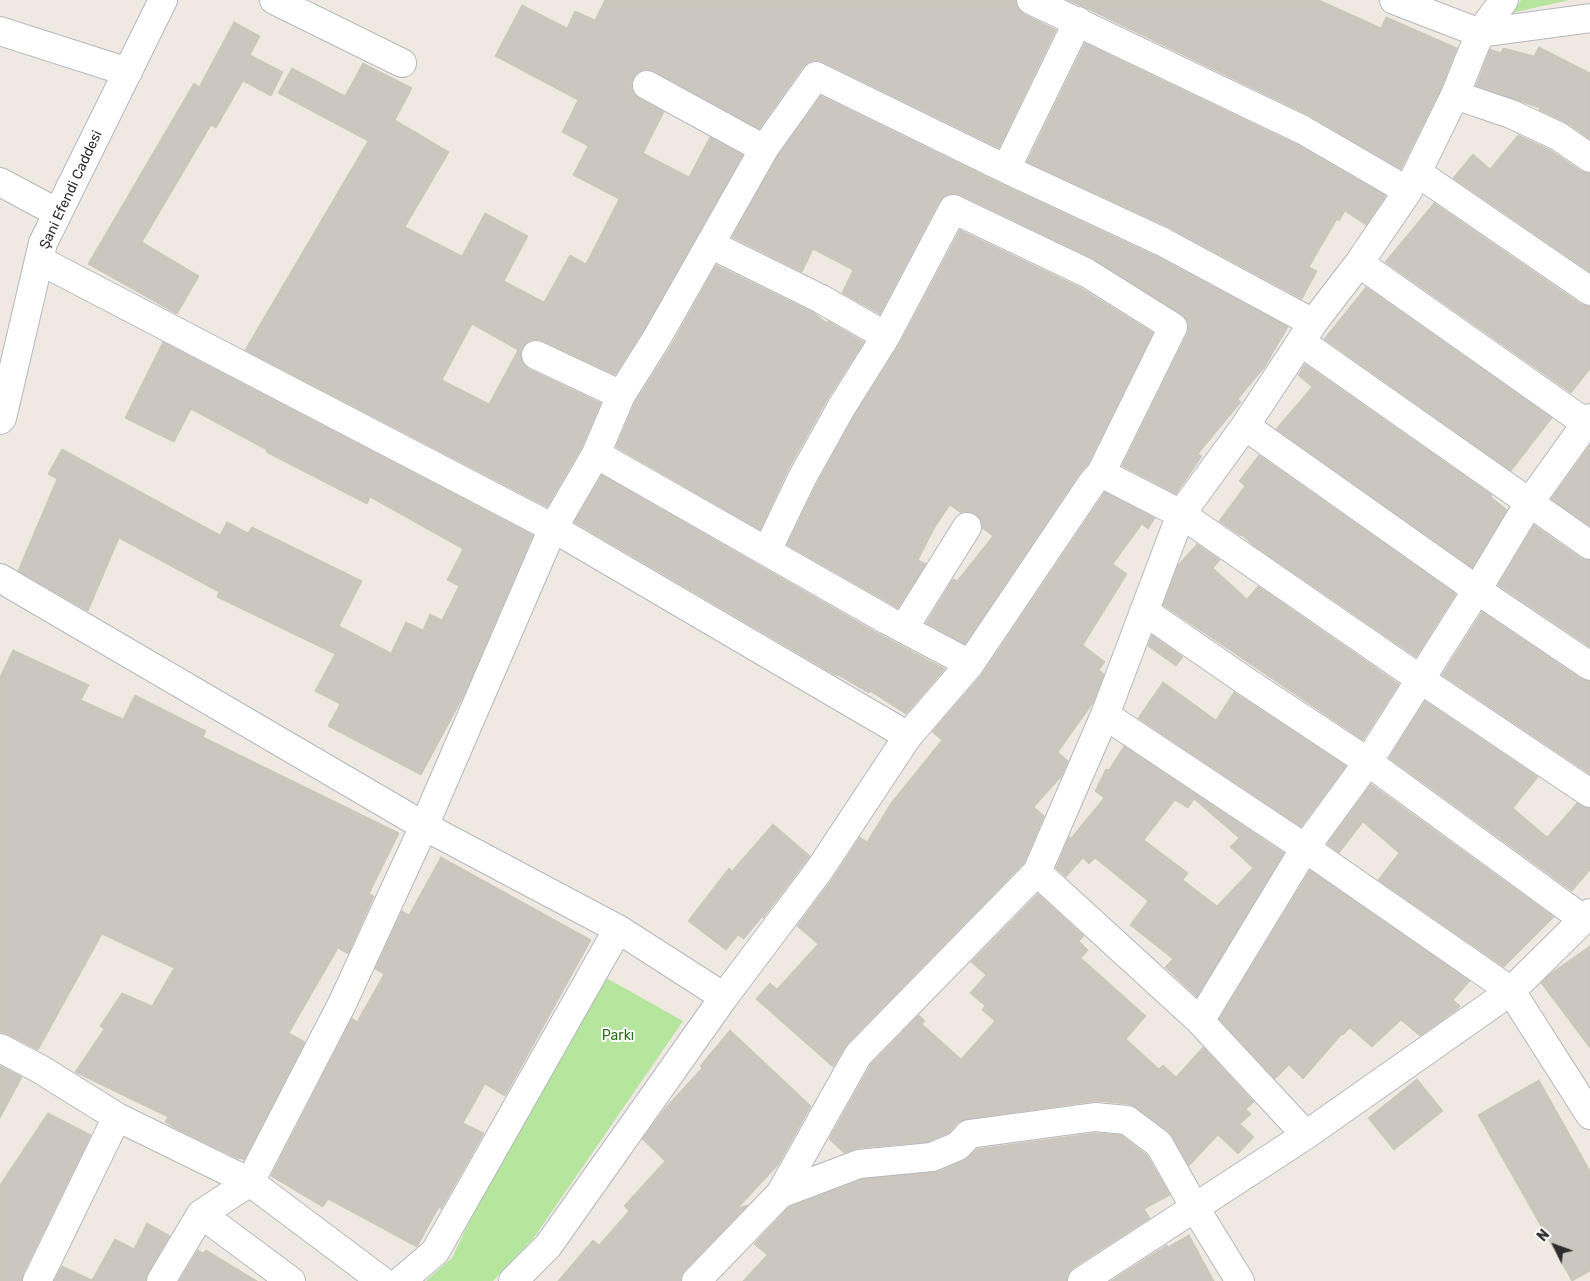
<!DOCTYPE html>
<html>
<head>
<meta charset="utf-8">
<style>
  body { margin:0 }
  #map { position:relative; width:1590px; height:1281px; overflow:hidden; background:#efe9e1; font-family:Rubik,sans-serif }
  canvas { display:block }
  .north { position:absolute; left:1530px; top:1221px; width:50px; height:50px; -webkit-text-stroke:4px #fff; paint-order:stroke; rotate:312deg; font-size:14px; font-weight:700; line-height:20px; text-align:center; color:#2e2e2e }
  .north::after { content:''; display:block; margin:auto; width:18px; height:22px; background:#2e2e2e; clip-path:polygon(50% 0,100% 100%,50% 72%,0 100%) }
</style>
</head>
<body>
<div id="map">
<canvas width="1590" height="1281"></canvas>
<div class="north">N</div>
</div>
<script>
const context = document.querySelector('canvas').getContext('2d');
context.lineJoin = 'round';
function paint(path, color) { context.fillStyle = color; context.fill(path, 'evenodd'); }
const toPath = rows => new Path2D(rows.map(r => 'M' + r).join(''));
function trace(path, color, width, dash) { context.strokeStyle = color; context.lineWidth = width; context.lineCap = dash ? 'butt' : 'round'; context.setLineDash(dash || []); context.stroke(path); }
function drawText(font, color, halo, rows, align = 'center') {
  context.font = font + ' Rubik,sans-serif'; context.lineWidth = 4; context.setLineDash([]); context.textBaseline = 'middle'; context.strokeStyle = halo; context.fillStyle = color; for (const [text, x, y, turn = 0] of rows) {
    context.save(); context.translate(x, y); context.rotate((+turn || 0) * Math.PI / 180); context.textAlign = isNaN(turn) ? turn : align; if (halo) context.strokeText(text, 0, 0); context.fillText(text, 0, 0); context.restore();
  }
}
paint(toPath([
  [1521,0,1569,0,1512,13],
  [601,975,683,1021,533,1239,493,1281,426,1281,452,1258,493,1172]
]), '#b6e59e');
const building = toPath([
  [605,0,1016,0,1018,8,1024,14,1056,30,999,148,823,62,816,60,809,62,803,67,759,129,654,71,646,69,638,72,634,77,631,85,634,94,640,99,664,112,643,153,689,177,710,137,743,155,645,328,615,375,542,341,535,339,528,342,522,348,521,357,523,363,529,369,601,403,582,447,547,507,245,350,368,141,278,93,292,68,345,96,363,63,412,88,395,120,449,152,405,227,462,256,485,213,528,236,504,281,544,302,570,255,586,264,619,199,573,175,588,146,562,132,578,100,495,56,522,5,567,28,575,11,595,20,605,0],
  [472,324,518,350,489,404,442,380,472,324],
  [1067,0,1319,0,1381,28,1386,17,1457,48,1441,89,1401,169,1310,116,1084,7,1067,0],
  [234,22,260,36,250,55,283,72,271,96,243,81,216,128,211,125,142,242,199,276,177,314,88,264,194,83,199,87,234,22],
  [1085,43,1296,144,1386,196,1366,225,1345,211,1339,221,1337,219,1309,267,1317,271,1302,299,1170,228,1027,162,1085,43],
  [1539,47,1590,73,1590,139,1567,123,1539,110,1540,108,1476,86,1490,49,1501,53,1503,48,1534,56,1539,47],
  [821,96,999,183,1156,256,1288,327,1264,368,1238,399,1241,402,1198,454,1202,456,1176,494,1122,466,1187,334,1189,327,1187,320,1181,314,1095,260,960,195,952,194,944,196,939,202,880,314,842,293,853,270,813,249,802,272,732,237,777,157,821,96],
  [1518,135,1550,150,1581,171,1590,173,1590,272,1453,178,1473,154,1490,169,1518,135],
  [1434,203,1581,304,1590,306,1590,369,1571,393,1385,262,1434,203],
  [960,230,1079,287,1153,333,1088,464,1079,474,965,644,926,623,953,579,957,581,993,536,982,528,981,520,975,514,968,511,961,513,950,505,935,527,918,560,926,564,898,608,787,545,816,485,854,416,900,343,960,230],
  [716,265,814,313,827,323,828,321,864,342,827,400,788,470,760,530,616,447,635,402,672,344,716,265],
  [1366,287,1552,418,1511,471,1324,339,1366,287],
  [163,342,533,535,464,695,421,775,328,726,340,704,315,691,335,654,217,597,219,592,119,538,88,611,18,571,57,479,48,474,62,449,220,535,227,522,248,533,252,527,362,581,339,626,391,653,406,622,423,630,430,614,442,620,459,586,447,580,463,549,370,497,367,504,266,452,267,450,191,409,174,442,125,418,163,342],
  [1305,364,1492,495,1491,497,1507,510,1472,568,1276,429,1312,387,1298,375,1305,364],
  [1590,445,1590,526,1551,499,1590,445],
  [1259,455,1456,594,1416,657,1253,545,1242,535,1241,536,1219,521,1245,486,1239,481,1259,455],
  [602,475,879,634,945,669,906,714,870,691,869,693,838,675,837,676,574,522,602,475],
  [1105,492,1155,518,1148,529,1142,524,1113,564,1127,574,1083,645,1105,662,1099,670,1104,674,1093,703,1058,752,1068,761,1061,777,1034,807,1044,816,1024,863,847,1044,833,1067,756,999,770,983,777,989,818,944,797,926,833,878,860,837,867,842,891,803,942,740,932,732,983,673,1105,492],
  [1534,525,1581,558,1590,560,1590,647,1498,585,1534,525],
  [1197,544,1220,560,1213,568,1247,599,1258,586,1399,684,1363,740,1163,605,1178,565,1197,544],
  [1482,612,1581,679,1590,681,1590,774,1442,675,1482,612],
  [1152,635,1183,657,1176,666,1148,646,1152,635],
  [13,650,89,685,81,700,123,719,135,695,206,731,203,737,399,833,369,894,374,896,348,954,338,948,289,1033,305,1042,244,1160,240,1158,239,1159,179,1130,165,1122,168,1117,75,1072,104,1029,100,1026,122,993,152,1006,174,968,102,934,38,1050,7,1034,0,1032,0,677,13,650],
  [1163,682,1216,720,1234,692,1346,766,1301,827,1138,718,1163,682],
  [1425,701,1538,777,1513,808,1547,837,1577,803,1590,808,1590,870,1572,891,1389,758,1425,701],
  [1124,746,1284,853,1197,997,1165,967,1173,959,1130,925,1148,901,1095,858,1089,864,1083,858,1066,877,1056,868,1069,837,1071,838,1104,798,1095,791,1106,769,1109,770,1124,746],
  [1194,799,1239,838,1230,847,1253,868,1217,906,1183,880,1188,873,1144,840,1175,800,1188,808,1194,799],
  [1371,784,1554,917,1504,967,1378,880,1399,853,1363,822,1339,853,1327,844,1371,784],
  [773,824,810,856,763,918,762,917,744,939,738,935,726,950,688,921,729,868,732,871,773,824],
  [441,857,591,940,505,1096,485,1084,463,1123,484,1133,441,1209,439,1207,417,1247,328,1199,323,1207,271,1176,352,1018,357,1022,384,974,375,969,402,911,409,915,441,857],
  [1310,870,1470,981,1453,1000,1460,1006,1458,1009,1420,1036,1401,1020,1372,1047,1350,1028,1343,1035,1342,1034,1303,1079,1289,1065,1275,1079,1219,1019,1310,870],
  [1038,894,1084,936,1079,941,1088,950,1081,958,1146,1016,1126,1039,1159,1069,1163,1065,1176,1077,1203,1047,1254,1102,1246,1109,1251,1114,1240,1124,1254,1137,1238,1154,1218,1135,1189,1166,1169,1132,1136,1108,1128,1104,1096,1101,967,1119,957,1123,949,1133,928,1142,858,1148,844,1153,829,1139,871,1064,919,1015,925,1021,922,1024,961,1059,995,1021,982,1010,985,1006,970,993,986,975,971,962,1038,894],
  [1590,946,1590,1048,1541,983,1550,974,1590,946],
  [730,1030,811,1106,778,1165,738,1208,748,1205,685,1270,681,1277,681,1281,558,1281,593,1240,599,1245,629,1211,624,1206,665,1161,642,1139,666,1107,702,1068,700,1066,730,1030],
  [0,1066,22,1077,0,1118,0,1066],
  [1417,1079,1443,1111,1394,1150,1368,1118,1417,1079],
  [1539,1080,1590,1171,1590,1271,1572,1281,1478,1115,1539,1080],
  [48,1113,91,1135,23,1274,22,1281,0,1281,0,1185,48,1113],
  [1095,1133,1121,1135,1147,1155,1170,1195,1144,1209,1150,1218,1073,1268,1068,1274,1067,1281,743,1281,767,1255,754,1244,789,1207,863,1179,938,1171,964,1160,977,1149,1095,1133],
  [147,1223,170,1236,148,1273,145,1281,54,1281,62,1266,92,1280,115,1239,134,1249,147,1223],
  [1189,1235,1214,1281,1111,1281,1167,1245,1168,1247,1189,1235],
  [198,1250,203,1253,206,1250,257,1281,179,1281,198,1250]
]);
paint(building, '#cbc7bf');
trace(building, '#cbc5ba', 1);
const minor = toPath([
  [274,0,402,63],
  [1031,0,1303,130,1408,191],
  [1394,0,1480,33,1504,0],
  [0,31,128,72],
  [647,85,764,149],
  [1455,95,1511,114,1558,136,1590,158],
  [1006,169,1078,21],
  [1418,173,1590,291],
  [0,182,58,213],
  [710,244,821,299,886,336],
  [39,260,553,528,908,736],
  [1359,263,1590,426],
  [1301,342,1590,545],
  [536,355,621,395],
  [0,420,2,418,43,243,163,0],
  [1245,426,1477,590,1590,666],
  [596,454,887,620,970,664],
  [1101,473,1181,514,1420,679,1590,793],
  [0,578,424,826,618,929,724,997,820,869,908,736,970,664,1092,483,1101,473,1173,327,1087,273,953,209,886,336,841,408,802,478,767,551],
  [1144,611,1247,682,1368,762,1583,919],
  [904,628,967,527],
  [1105,715,1305,848,1511,991,1590,1115],
  [1037,872,1200,1021,1306,1135],
  [1200,1021,1305,848,1368,762,1477,590,1529,503,1590,418],
  [0,1048,40,1069,117,1117,250,1182,382,1281],
  [780,1194,858,1055,1037,872,1105,715,1181,514,1245,426,1313,323,1359,263,1408,191,1455,95,1480,33,1590,18],
  [201,1214,291,1281],
  [37,1281,117,1117],
  [161,1281,201,1214,250,1182,342,1004,424,826,553,528,596,454,621,395,658,336,764,149,816,76,1006,169,1163,242,1313,323],
  [401,1281,435,1252,618,929],
  [513,1281,548,1246,724,997],
  [696,1281,780,1194,859,1164,932,1157,958,1146,969,1134,1095,1117,1127,1120,1159,1144,1195,1208,1240,1281],
  [1082,1281,1306,1135,1511,991,1590,913]
]);
trace(minor, '#b4b7c1', 30);
trace(minor, '#fff', 28);
drawText('14px', '#2e2e2e', '#fff', [
  ["Şani Efendi Caddesi",71,190,-65]
]);
drawText('14px', '#2c6e1b', '#fff', [
  ["Parkı",618,1036]
]);
</script>
</body>
</html>
